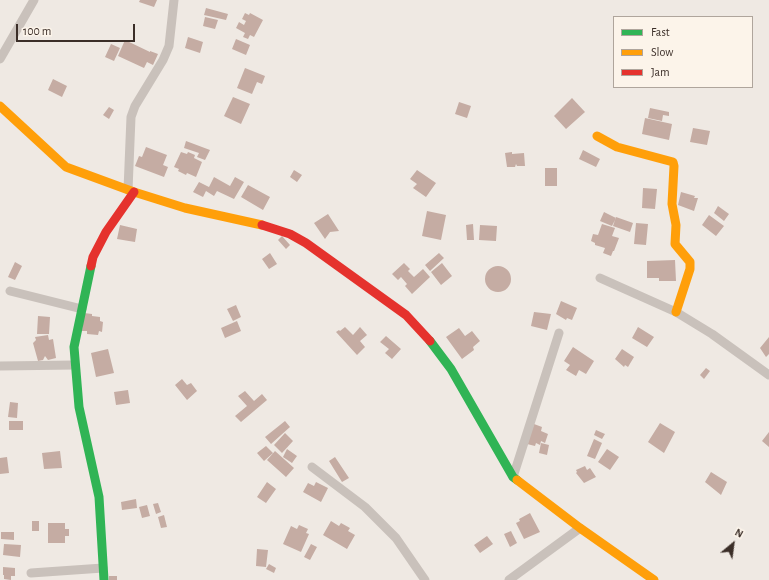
<!DOCTYPE html>
<html>
<head>
<meta charset="utf-8">
<style>
  body { margin:0 }
  #map { position:relative; width:769px; height:580px; overflow:hidden; background:#efe9e3; font-family:"Alegreya Sans",sans-serif }
  canvas { display:block }
  .legend { position:absolute; left:613px; top:16px; width:140px; height:72px; box-sizing:border-box; background:#fcf4ea; border:1px solid #afa59c; margin:0; padding:5px 7px; list-style:none; font-size:12px; color:#3b2e28 }
  .legend li { display:flex; align-items:center; gap:8px; height:20px }
  .legend b { width:20px; border:1px solid #afa59c }
  .north { position:absolute; left:713px; top:524px; width:40px; height:40px; -webkit-text-stroke:3px #fcf4ea; paint-order:stroke; rotate:29deg; font-size:11px; font-weight:700; line-height:16px; text-align:center; color:#3b2e28 }
  .north::after { content:''; display:block; margin:auto; width:14px; height:18px; background:#3b2e28; clip-path:polygon(50% 0,100% 100%,50% 72%,0 100%) }
  .scale { position:absolute; left:16px; top:24px; width:119px; height:18px; box-sizing:border-box; border:2px solid #3b2e28; border-top:0; padding-left:5px; font-size:12px; line-height:14px; white-space:nowrap; color:#3b2e28; -webkit-text-stroke:3px #fcf4ea; paint-order:stroke }
</style>
</head>
<body>
<div id="map">
<canvas width="769" height="580"></canvas>
<ul class="legend">
<li><b style="height:5px;background:#30b455"></b>Fast</li>
<li><b style="height:5px;background:#ff9f0a"></b>Slow</li>
<li><b style="height:5px;background:#e5322d"></b>Jam</li>
</ul>
<div class="north">N</div>
<div class="scale">100 m</div>
</div>
<script>
const context = document.querySelector('canvas').getContext('2d');
context.lineJoin = 'round';
function paint(path, color) { context.fillStyle = color; context.fill(path, 'evenodd'); }
const toPath = rows => new Path2D(rows.map(r => 'M' + r).join(''));
function trace(path, color, width, dash) { context.strokeStyle = color; context.lineWidth = width; context.lineCap = dash ? 'butt' : 'round'; context.setLineDash(dash || []); context.stroke(path); }
paint(toPath([
  [140,0,157,0,154,7,139,2],
  [206,8,228,14,226,20,204,15],
  [245,13,249,15,250,13,263,20,254,37,250,35,248,39,243,37,245,33,236,28,239,22,244,25,246,21,242,19],
  [205,17,218,20,215,29,203,26],
  [188,37,203,42,200,53,185,48],
  [236,39,250,45,246,55,232,49],
  [125,40,150,52,150,51,158,54,153,65,147,62,144,68,118,56],
  [111,44,120,48,114,61,105,57],
  [245,68,265,76,262,84,257,82,252,94,237,88],
  [53,79,67,86,62,97,48,90],
  [233,97,250,104,241,124,224,116],
  [572,98,585,112,566,129,554,116],
  [459,102,471,106,467,118,455,114],
  [109,107,114,110,109,119,103,115],
  [650,108,669,112,669,116,663,115,662,121,648,118],
  [645,118,672,124,669,140,642,134],
  [693,128,710,131,707,145,690,142],
  [186,141,210,150,205,160,197,157,199,153,184,148],
  [146,147,167,155,163,165,168,167,164,177,135,166,139,156,142,157],
  [583,150,600,159,596,167,579,159],
  [181,152,187,154,188,152,195,155,194,158,202,162,196,177,187,173,186,175,178,171,179,169,174,167],
  [512,152,512,154,524,153,525,166,517,166,516,164,515,167,507,167,505,153],
  [545,168,557,168,557,186,545,186],
  [294,170,302,175,297,182,290,177],
  [417,170,436,183,426,197,413,188,417,184,410,179],
  [214,177,230,186,235,177,244,182,234,199,217,191,214,196,206,191,203,197,193,192,199,182,209,187],
  [248,185,270,197,263,210,241,197],
  [643,188,657,189,655,209,642,208],
  [681,192,695,196,694,198,698,198,694,211,678,205],
  [718,206,729,214,724,221,714,213],
  [427,211,446,215,441,240,422,236],
  [604,212,616,218,612,226,600,221],
  [328,214,339,231,330,232,325,239,314,223],
  [709,215,724,226,716,236,702,225],
  [616,217,633,223,630,232,613,226],
  [636,223,648,224,646,245,634,244],
  [473,224,474,240,467,240,466,225],
  [602,224,615,228,612,236,619,238,614,251,613,251,611,256,603,253,605,248,595,245,595,243,591,241,593,234,598,235],
  [120,225,137,229,135,242,117,239],
  [480,225,497,226,496,241,479,240],
  [282,236,290,245,286,249,278,240],
  [270,253,277,264,269,269,262,259],
  [439,253,444,258,430,271,425,265],
  [675,260,676,281,659,281,659,278,647,278,647,261],
  [15,262,22,266,15,280,8,277],
  [404,263,410,269,408,271,414,277,423,269,430,277,412,294,405,286,407,284,401,277,398,280,392,274],
  [442,263,452,276,441,285,431,272],
  '485 279a13 13 0 1 1 26 0a13 13 0 1 1-26 0Z',
  [561,301,577,308,572,320,567,318,566,320,556,314],
  [236,305,241,317,233,321,227,309],
  [534,312,551,314,547,330,531,326],
  [84,313,92,314,92,316,100,317,100,321,103,322,102,332,99,331,98,335,87,334,87,331,82,331],
  [38,316,50,317,49,334,37,334],
  [237,321,241,331,225,338,221,328],
  [345,327,353,335,360,327,367,335,360,341,365,347,357,355,336,332,339,330,340,331],
  [638,327,654,337,647,347,632,338],
  [459,328,465,336,472,331,480,341,473,347,474,350,462,359,446,337],
  [48,335,49,340,53,339,56,358,48,360,45,356,43,360,38,361,33,343,36,340,35,337],
  [386,336,401,349,392,359,385,353,389,349,380,342],
  [769,337,769,354,766,357,760,348],
  [573,347,594,361,586,374,579,370,576,376,566,370,570,365,564,361],
  [108,349,114,373,96,377,91,353],
  [622,349,634,357,628,367,625,365,624,367,615,359],
  [706,368,710,371,704,379,700,375],
  [182,379,187,385,191,383,197,391,187,400,175,385],
  [128,390,130,403,116,405,114,392],
  [245,391,254,401,262,394,267,400,241,422,235,416,247,406,238,396],
  [10,402,18,403,17,418,8,417],
  [9,421,23,421,23,430,9,430],
  [285,421,290,427,271,444,265,437],
  [660,423,675,432,664,453,648,442],
  [534,424,542,427,541,431,548,434,545,443,541,441,540,445,536,443,535,446,527,444],
  [596,430,605,434,602,439,594,435],
  [769,432,769,447,762,441],
  [285,433,293,441,282,453,274,445],
  [594,439,602,443,595,459,587,456],
  [541,443,549,445,547,455,539,453],
  [266,446,273,453,264,461,257,453],
  [287,449,297,456,292,463,283,457],
  [607,449,619,457,610,470,598,462],
  [60,451,62,468,44,469,42,453],
  [275,451,294,468,286,477,267,460],
  [7,457,9,473,0,474,0,458],
  [335,457,349,478,342,482,329,461],
  [585,466,587,470,590,468,596,477,584,483,576,473,577,472,576,470],
  [711,472,727,482,721,495,705,482],
  [267,482,276,489,266,503,257,497],
  [316,482,328,488,321,502,303,492,308,483,314,486],
  [136,499,137,508,122,510,121,502],
  [158,503,161,512,156,514,153,504],
  [147,505,150,516,142,518,139,507],
  [530,513,540,532,524,539,516,523,520,521,519,519],
  [164,515,167,527,161,528,158,517],
  [32,521,39,521,39,531,32,531],
  [331,521,339,526,341,523,350,528,348,531,355,535,347,549,323,535],
  [48,523,65,523,65,529,69,529,69,536,65,536,65,543,48,543],
  [299,525,308,529,306,533,309,534,301,552,283,544,291,526,297,529],
  [511,531,517,543,510,547,504,534],
  [1,532,14,532,14,540,1,539],
  [487,536,493,544,480,553,474,545],
  [4,544,21,545,20,557,3,555],
  [311,544,317,547,310,560,304,557],
  [257,549,268,550,266,567,256,566],
  [269,564,276,568,274,573,266,569],
  [3,567,15,568,15,576,11,576,11,580,4,579,4,575,3,575],
  [109,576,117,576,117,580,109,580]
]), '#c5aca3');
trace(toPath([
  [0,59,34,0],
  [128,190,131,117,135,106,163,60,169,46,174,0],
  [600,278,676,312,712,334,769,375],
  [10,291,82,309],
  [0,366,75,365],
  [312,467,365,507,396,538,425,580],
  [513,477,559,333],
  [31,573,103,568],
  [509,580,580,528]
]), '#c9c1bb', 9);
trace(toPath([
  [91,266,74,347,79,407,99,497,104,580],
  [430,341,451,369,513,477,517,480]
]), '#30b455', 9);
trace(toPath([
  [0,106,66,167,134,192,185,208,262,225],
  [597,136,617,147,673,162,674,166,672,204,676,225,675,244,690,262,690,269,676,312],
  [517,480,580,528,654,580]
]), '#ff9f0a', 9);
trace(toPath([
  [262,225,290,234,306,243,406,315,430,341],
  [91,266,93,257,106,232,134,192]
]), '#e5322d', 9);
</script>
</body>
</html>
